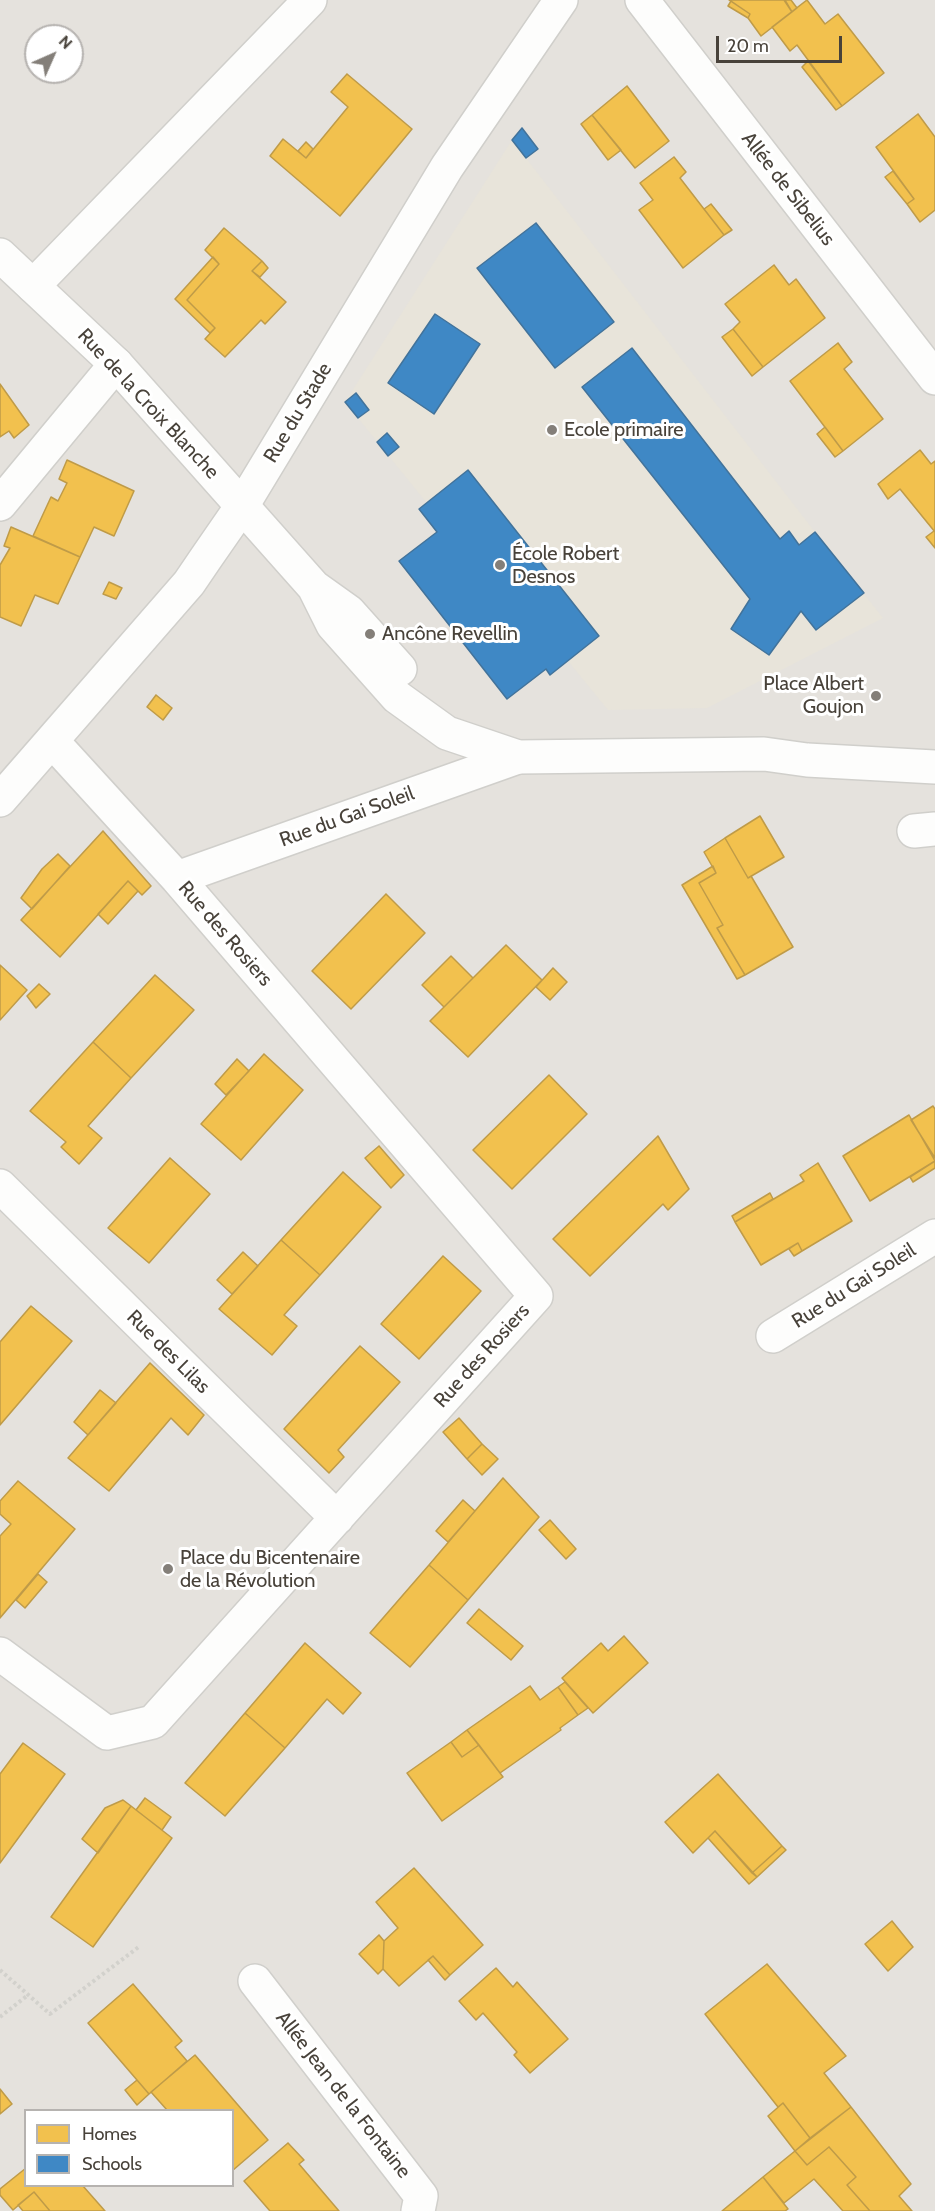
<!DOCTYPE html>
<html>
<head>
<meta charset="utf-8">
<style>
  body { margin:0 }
  #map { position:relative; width:935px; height:2211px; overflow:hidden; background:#f2f1ee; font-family:Cabin,sans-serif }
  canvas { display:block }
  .legend { position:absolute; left:24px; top:2109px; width:210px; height:78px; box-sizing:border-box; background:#fff; border:2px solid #b6b3b0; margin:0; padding:8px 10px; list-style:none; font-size:18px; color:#48423a }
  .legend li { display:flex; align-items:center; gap:12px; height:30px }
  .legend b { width:30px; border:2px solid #b6b3b0 }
  .north { position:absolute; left:24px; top:24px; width:60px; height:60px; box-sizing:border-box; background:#fff; border:2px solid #b6b3b0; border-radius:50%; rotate:45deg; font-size:16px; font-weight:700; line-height:24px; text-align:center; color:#48423a }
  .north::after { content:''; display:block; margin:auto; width:21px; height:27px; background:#847f79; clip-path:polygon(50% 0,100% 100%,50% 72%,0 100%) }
  .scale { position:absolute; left:716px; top:36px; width:126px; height:27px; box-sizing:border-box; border:3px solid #48423a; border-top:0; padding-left:8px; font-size:18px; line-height:21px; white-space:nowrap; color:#48423a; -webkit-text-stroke:4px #fff; paint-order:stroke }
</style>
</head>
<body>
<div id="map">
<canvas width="935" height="2211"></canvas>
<ul class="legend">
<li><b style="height:16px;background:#f2c14e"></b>Homes</li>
<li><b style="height:16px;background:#3f88c5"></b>Schools</li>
</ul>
<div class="north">N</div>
<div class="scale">20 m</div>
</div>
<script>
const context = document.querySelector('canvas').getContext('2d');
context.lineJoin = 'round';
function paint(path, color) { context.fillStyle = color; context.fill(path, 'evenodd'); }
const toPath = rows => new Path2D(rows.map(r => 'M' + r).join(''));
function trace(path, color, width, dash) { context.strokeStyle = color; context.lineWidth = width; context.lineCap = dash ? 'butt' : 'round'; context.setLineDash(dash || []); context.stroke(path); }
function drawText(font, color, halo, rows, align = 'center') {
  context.font = font + ' Cabin,sans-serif'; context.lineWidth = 6; context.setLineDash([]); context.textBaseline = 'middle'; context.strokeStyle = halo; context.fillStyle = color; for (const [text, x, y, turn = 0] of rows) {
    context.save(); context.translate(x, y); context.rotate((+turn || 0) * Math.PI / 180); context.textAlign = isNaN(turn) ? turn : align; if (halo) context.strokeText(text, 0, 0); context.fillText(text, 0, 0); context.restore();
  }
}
paint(toPath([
  [0,0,935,0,935,2211,0,2211],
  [36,36,72,36,72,72,36,72],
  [26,2110,232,2110,232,2186,26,2186]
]), '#e5e2dd');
paint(toPath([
  [512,140,815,532,883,618,707,708,608,710,568,661,550,675,546,669,507,699,399,561,436,531,419,509,426,502,345,402]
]), '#e8e4da');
const homes = toPath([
  [729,0,784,0,792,12,761,36,748,18,750,14,729,0],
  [785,0,791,0,797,8,792,12,785,0],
  [807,0,825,24,838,14,884,73,842,106,797,45,790,51,772,27,807,0],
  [731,1,750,14,748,18,728,6,731,1],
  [808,61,842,106,836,110,802,67,808,61],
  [347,74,412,129,340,216,270,156,283,139,306,158,348,107,331,92,347,74],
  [627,86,669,141,635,168,592,115,627,86],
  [918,114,935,137,935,210,920,222,907,204,914,199,876,147,918,114],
  [592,115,621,150,608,160,581,124,592,115],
  [306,142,313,149,306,158,298,151,306,142],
  [674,157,686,172,680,178,724,235,683,268,639,210,653,200,640,183,674,157],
  [893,171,914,199,907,204,885,177,893,171],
  [711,204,732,230,724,235,704,209,711,204],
  [224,228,262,261,252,271,286,302,265,324,261,320,225,357,205,339,215,328,187,300,219,264,205,250,224,228],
  [213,257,219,264,187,300,215,328,210,333,175,299,213,257],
  [262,261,268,268,260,277,252,271,262,261],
  [774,265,789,285,796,279,825,318,763,367,733,329,740,322,725,304,774,265],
  [733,329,763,367,752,376,722,337,733,329],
  [838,343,852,362,844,369,883,419,843,451,790,381,838,343],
  [0,384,29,425,14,438,9,431,0,437,0,384],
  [825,427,843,451,835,457,817,434,825,427],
  [920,450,931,464,935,461,935,532,900,489,888,499,878,484,920,450],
  [67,460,134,491,114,536,94,527,80,557,33,536,51,497,58,501,67,483,59,479,67,460],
  [11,527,80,557,58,604,35,595,21,626,0,617,0,565,10,548,4,546,11,527],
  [934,531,935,532,935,548,926,537,934,531],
  [109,582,122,588,116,599,103,594,109,582],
  [156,695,172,708,163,720,147,707,156,695],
  [760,816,784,857,748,878,725,838,760,816],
  [103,831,151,886,142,895,128,881,60,957,21,920,103,831],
  [725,838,748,878,751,876,793,947,745,975,717,928,723,925,699,883,716,873,704,852,725,838],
  [58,854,70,866,32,909,21,898,42,869,58,854],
  [713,866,716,873,699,883,723,925,717,928,745,975,737,979,682,885,713,866],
  [128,881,138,891,108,924,98,914,128,881],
  [386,894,425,933,351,1009,312,971,386,894],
  [506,945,542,980,468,1057,430,1021,506,945],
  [451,956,473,978,444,1007,422,985,451,956],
  [0,965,27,990,0,1020,0,965],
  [553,968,567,982,550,1000,536,987,553,968],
  [155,975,194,1010,131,1078,93,1042,155,975],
  [39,984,50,994,36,1008,27,996,39,984],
  [93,1042,131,1078,88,1126,102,1138,79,1164,61,1147,66,1142,30,1111,93,1042],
  [264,1054,303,1090,241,1160,201,1124,264,1054],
  [237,1059,249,1071,226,1095,215,1084,237,1059],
  [549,1075,587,1114,512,1189,473,1150,549,1075],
  [933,1106,935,1109,935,1158,911,1120,933,1106],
  [909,1115,935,1161,870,1201,843,1156,909,1115],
  [658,1136,689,1189,668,1210,663,1204,590,1276,553,1239,658,1136],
  [379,1146,404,1175,391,1188,365,1158,379,1146],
  [170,1158,210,1194,149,1263,108,1228,170,1158],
  [935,1161,935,1168,913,1182,910,1177,935,1161],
  [818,1163,852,1221,802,1251,798,1243,761,1265,735,1222,804,1181,800,1175,818,1163],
  [343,1172,381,1207,320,1275,281,1240,343,1172],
  [770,1193,773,1199,735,1222,732,1216,770,1193],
  [281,1240,320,1275,284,1315,297,1326,272,1355,219,1309,281,1240],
  [798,1243,802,1251,794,1256,789,1249,798,1243],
  [243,1252,258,1266,232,1294,217,1280,243,1252],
  [443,1256,481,1291,419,1359,381,1324,443,1256],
  [31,1306,72,1341,0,1425,0,1342,31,1306],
  [360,1346,400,1382,338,1450,344,1457,329,1473,284,1429,360,1346],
  [150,1363,204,1415,188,1435,171,1418,109,1491,68,1458,150,1363],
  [100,1390,116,1403,88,1435,74,1422,100,1390],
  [459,1418,482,1444,467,1459,443,1432,459,1418],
  [482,1444,498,1459,482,1475,467,1459,482,1444],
  [503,1478,539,1517,468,1600,429,1565,503,1478],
  [18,1481,75,1529,0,1618,0,1536,11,1524,0,1514,0,1501,18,1481],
  [463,1500,475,1511,448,1542,436,1531,463,1500],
  [550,1520,576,1549,566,1559,539,1530,550,1520],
  [429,1565,468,1600,410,1667,370,1633,429,1565],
  [38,1574,47,1582,25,1608,16,1600,38,1574],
  [479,1609,523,1646,511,1660,467,1623,479,1609],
  [624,1636,648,1663,593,1713,562,1678,601,1643,608,1651,624,1636],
  [305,1643,361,1693,343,1714,327,1699,285,1748,245,1713,305,1643],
  [565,1682,588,1708,578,1715,558,1687,565,1682],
  [530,1686,540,1700,558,1687,578,1715,560,1728,561,1730,500,1773,467,1730,530,1686],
  [245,1713,285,1748,225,1816,185,1783,245,1713],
  [467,1730,479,1745,462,1757,451,1742,467,1730],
  [451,1742,462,1757,479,1745,503,1777,442,1821,407,1773,451,1742],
  [23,1743,65,1774,0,1863,0,1774,23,1743],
  [718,1774,782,1846,752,1873,715,1831,693,1853,665,1822,718,1774],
  [145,1798,171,1817,162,1830,136,1810,145,1798],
  [123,1800,131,1806,98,1853,82,1839,105,1808,123,1800],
  [131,1806,172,1838,93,1947,51,1917,131,1806],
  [715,1831,757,1877,749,1884,708,1838,715,1831],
  [782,1846,786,1850,757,1877,752,1873,782,1846],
  [414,1868,483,1945,450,1975,433,1956,399,1986,383,1969,384,1941,398,1928,376,1902,414,1868],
  [892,1921,913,1947,888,1971,865,1944,892,1921],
  [379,1935,384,1941,383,1969,378,1974,359,1954,379,1935],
  [433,1956,450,1975,445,1980,428,1960,433,1956],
  [767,1964,846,2056,824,2073,851,2107,810,2138,783,2103,778,2107,705,2014,767,1964],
  [496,1968,513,1987,517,1982,568,2039,530,2073,514,2055,517,2052,483,2013,476,2020,459,2001,496,1968],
  [133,1984,182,2041,175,2047,187,2061,149,2094,88,2023,133,1984],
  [195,2055,268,2140,232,2171,232,2110,167,2110,151,2092,195,2055],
  [137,2080,149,2094,137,2105,125,2090,137,2080],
  [0,2089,12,2104,0,2114,0,2089],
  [783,2103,810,2138,795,2151,768,2116,783,2103],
  [851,2107,911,2184,899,2196,912,2211,870,2211,847,2185,856,2177,829,2147,807,2165,795,2151,851,2107],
  [288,2143,304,2160,299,2164,339,2211,270,2211,244,2181,288,2143],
  [829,2147,856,2177,847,2185,870,2211,843,2211,814,2179,784,2203,763,2177,795,2151,807,2165,829,2147],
  [26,2168,26,2186,83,2186,105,2211,50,2211,34,2192,13,2210,0,2195,0,2189,26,2168],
  [763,2177,788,2209,785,2211,722,2211,763,2177],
  [34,2192,50,2211,23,2211,18,2205,34,2192]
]);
paint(homes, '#f2c14e');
trace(homes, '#bf9b48', 1.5);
const schools = toPath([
  [522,128,538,149,526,158,512,140,522,128],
  [536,223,614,322,555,368,477,268,536,223],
  [435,314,480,344,434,414,388,383,435,314],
  [632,348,780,539,789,531,799,545,815,532,864,593,816,630,801,611,769,655,731,629,750,599,582,387,632,348],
  [356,393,369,410,358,418,345,402,356,393],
  [387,433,399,447,388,456,377,442,387,433],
  [468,470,599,636,550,675,546,669,507,699,399,561,437,532,419,509,468,470]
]);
paint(schools, '#3f88c5');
trace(schools, '#42739b', 1.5);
const minor = toPath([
  [642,0,935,378],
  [33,286,310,0],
  [0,504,116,364],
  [0,800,189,583,206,558,242,506,447,167,561,0],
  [914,831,935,829],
  [177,878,518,757],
  [0,1186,337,1518],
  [773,1336,935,1236],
  [0,1654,107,1733,153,1722,536,1296,177,878,52,741],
  [255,1981,421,2196,418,2211]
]);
const tertiary = toPath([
  [0,255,116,364,314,587,349,612,400,669],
  [314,587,333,625,397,697,447,733,518,757,764,754,807,760,935,767]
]);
trace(minor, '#d0cfcb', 36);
trace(tertiary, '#d0cfcb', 36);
trace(toPath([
  [0,1970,50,2014,140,1946],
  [0,2017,28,1995]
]), '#d2d1cc', 4, [3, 3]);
trace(minor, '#fdfdfc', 33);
trace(tertiary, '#fdfdfc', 33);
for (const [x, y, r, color] of [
  [552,430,6,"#847f79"],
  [500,565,6,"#847f79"],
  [370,634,6,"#847f79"],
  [876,696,6,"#847f79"],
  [168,1569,6,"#847f79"]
]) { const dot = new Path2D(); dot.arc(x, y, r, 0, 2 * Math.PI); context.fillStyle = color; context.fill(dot); trace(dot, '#fff', 2); }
drawText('20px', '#48423a', '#fff', [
  ["Allée de Sibelius",788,189,52],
  ["Rue de la Croix Blanche",148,404,47],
  ["Rue du Stade",298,413,-59],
  ["Rue du Gai Soleil",347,817,-20],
  ["Rue des Rosiers",225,934,49],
  ["Rue du Gai Soleil",854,1286,-32],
  ["Rue des Lilas",168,1352,45],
  ["Rue des Rosiers",482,1356,-48],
  ["Allée Jean de la Fontaine",343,2095,52]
]);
drawText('20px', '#48423a', '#fff', [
  ["Ecole primaire",564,430],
  ["École Robert",512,554],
  ["Desnos",512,577],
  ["Ancône Revellin",382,634],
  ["Place Albert",864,684,"right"],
  ["Goujon",864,707,"right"],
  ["Place du Bicentenaire",180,1558],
  ["de la Révolution",180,1581]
], 'left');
</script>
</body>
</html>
